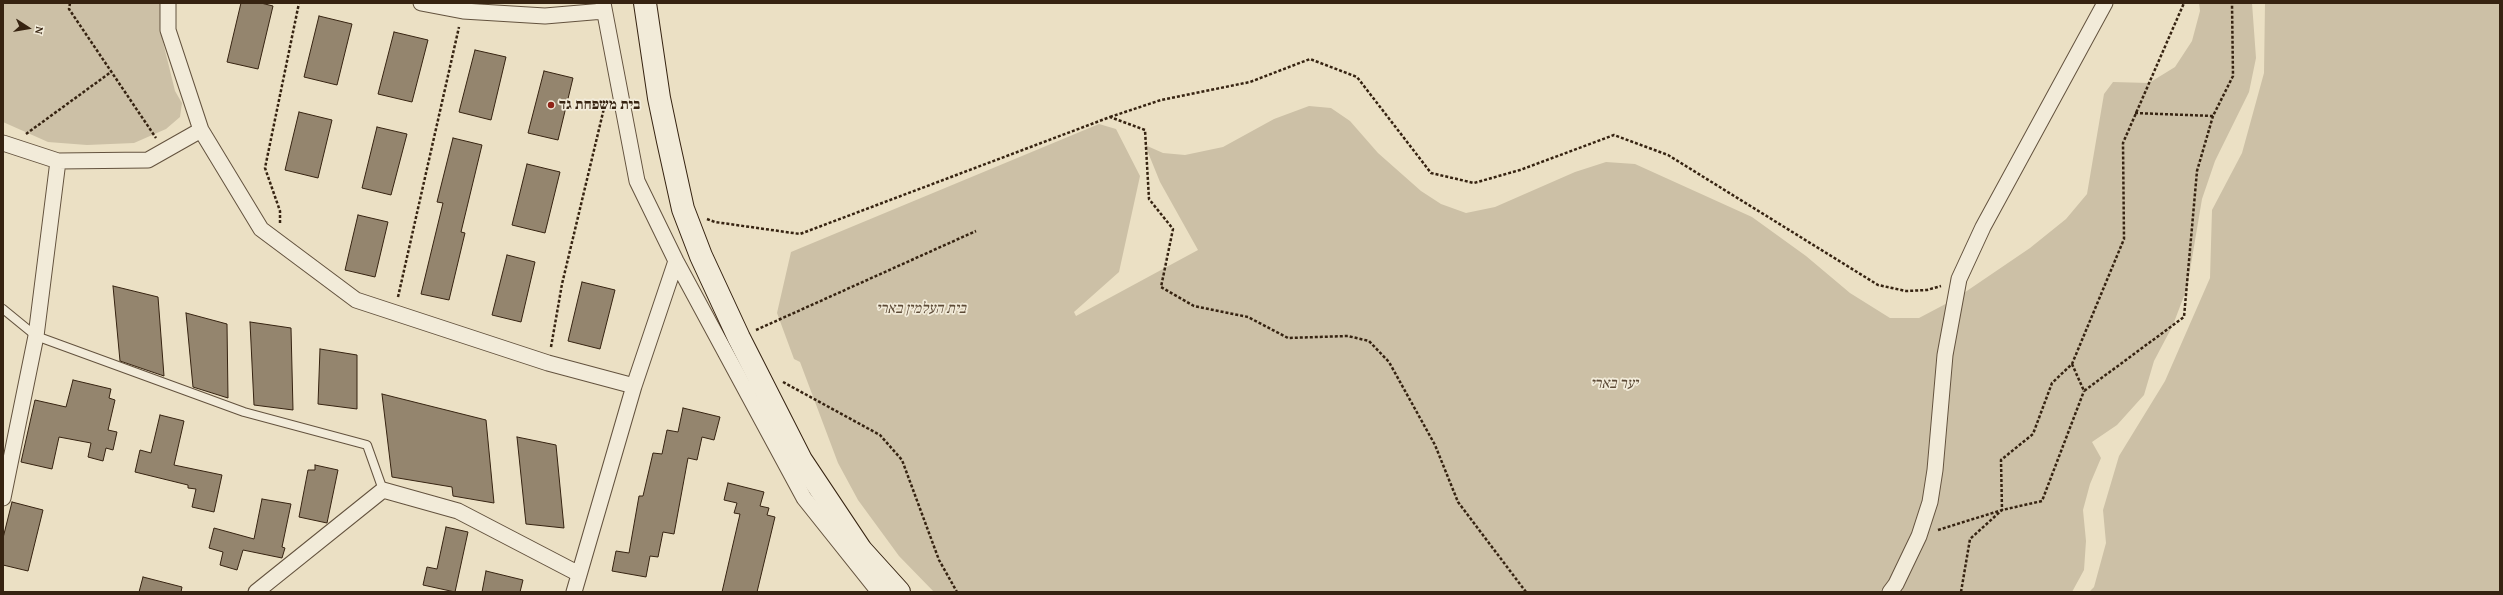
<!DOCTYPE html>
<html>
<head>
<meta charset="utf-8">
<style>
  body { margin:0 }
  #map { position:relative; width:2503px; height:595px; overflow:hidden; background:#ebe0c4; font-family:"Gentium Book Plus",serif }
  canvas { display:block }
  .frame { position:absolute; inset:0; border:4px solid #362311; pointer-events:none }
  .north { position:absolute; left:8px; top:8px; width:40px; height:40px; -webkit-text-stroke:3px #f2ebd9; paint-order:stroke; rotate:102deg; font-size:11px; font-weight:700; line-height:16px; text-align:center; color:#362311 }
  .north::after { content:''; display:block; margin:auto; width:14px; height:18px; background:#362311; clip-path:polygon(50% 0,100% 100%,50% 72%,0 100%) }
</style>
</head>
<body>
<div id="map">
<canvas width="2503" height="595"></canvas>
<div class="frame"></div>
<div class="north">N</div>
</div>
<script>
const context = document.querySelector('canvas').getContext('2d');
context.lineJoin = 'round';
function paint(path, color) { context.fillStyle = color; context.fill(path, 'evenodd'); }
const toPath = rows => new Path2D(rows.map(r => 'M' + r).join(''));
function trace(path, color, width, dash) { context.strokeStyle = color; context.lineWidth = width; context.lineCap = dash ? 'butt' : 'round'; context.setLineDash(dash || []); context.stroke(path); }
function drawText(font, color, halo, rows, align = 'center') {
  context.font = font + ' "Gentium Book Plus","Frank Ruhl Libre",serif'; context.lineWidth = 3.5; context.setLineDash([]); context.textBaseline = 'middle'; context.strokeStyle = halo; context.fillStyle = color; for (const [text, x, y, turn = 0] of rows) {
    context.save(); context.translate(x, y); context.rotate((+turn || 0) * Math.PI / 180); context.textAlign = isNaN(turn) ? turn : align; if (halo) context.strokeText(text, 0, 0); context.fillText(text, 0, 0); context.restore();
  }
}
paint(toPath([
  [3,3,161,3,162,38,175,91,182,103,180,117,166,129,134,143,87,145,48,142,3,122],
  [2199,3,2252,3,2256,58,2249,92,2215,161,2202,199,2187,288,2173,325,2154,361,2144,395,2117,425,2092,442,2101,458,2090,484,2083,510,2086,541,2084,570,2072,592,934,592,899,556,858,500,838,463,800,362,794,359,777,313,791,252,1099,124,1116,129,1140,176,1119,272,1074,312,1076,316,1198,250,1160,182,1145,145,1163,153,1185,155,1223,147,1274,119,1309,106,1331,108,1350,121,1378,153,1421,191,1441,204,1466,213,1495,207,1575,172,1606,162,1635,164,1752,217,1806,256,1850,293,1890,318,1919,318,1955,299,2030,248,2066,219,2087,194,2104,94,2113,82,2149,83,2175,67,2192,41,2200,11],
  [2265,3,2500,3,2500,592,2089,592,2094,587,2106,543,2103,510,2119,456,2165,381,2210,278,2212,210,2242,153,2264,73]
]), '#ccc0a6');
const building = toPath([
  [241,3,261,3,273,6,258,69,227,62,241,3],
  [319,16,352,24,337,85,304,77,319,16],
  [394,32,428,40,412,102,378,94,394,32],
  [475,50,506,57,491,120,459,112,475,50],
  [544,71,573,78,558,140,528,133,544,71],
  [299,112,332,120,318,178,285,170,299,112],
  [377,127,407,134,391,195,362,188,377,127],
  [453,138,482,145,461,232,465,233,449,300,421,294,443,203,437,202,453,138],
  [527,164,560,172,545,233,512,225,527,164],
  [358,215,388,222,375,277,345,270,358,215],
  [507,255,535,262,521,322,492,315,507,255],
  [582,282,615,290,600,349,568,341,582,282],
  [113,286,158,297,164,376,120,361,113,286],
  [186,313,227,324,228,398,193,387,186,313],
  [250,322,291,328,293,410,254,405,250,322],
  [320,349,357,355,357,409,318,404,320,349],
  [73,380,111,389,109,398,115,400,108,430,117,432,113,450,106,448,103,461,88,457,91,443,59,437,52,469,21,462,35,400,66,407,73,380],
  [382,394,486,420,494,503,453,496,452,487,392,477,382,394],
  [683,408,720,417,714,440,702,437,697,460,688,458,674,534,663,532,658,557,650,556,646,577,612,571,616,551,629,553,639,496,643,496,653,453,662,454,667,430,678,432,683,408],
  [160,415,184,421,174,465,222,475,214,512,192,507,196,489,188,488,188,485,135,472,140,450,151,453,160,415],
  [517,437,556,445,564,528,526,524,517,437],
  [315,465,338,470,327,523,299,517,308,470,315,470,315,465],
  [728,483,764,492,760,506,769,508,767,515,775,517,757,592,722,592,740,514,734,513,737,503,724,500,728,483],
  [262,499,291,504,282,547,285,548,282,558,243,550,237,570,220,565,223,552,209,548,214,528,254,539,262,499],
  [12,502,43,510,28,571,3,565,3,538,12,502],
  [446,527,468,532,455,592,423,585,427,567,437,569,446,527],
  [486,571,523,580,520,592,482,592,486,571],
  [143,577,182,587,181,592,139,592,143,577]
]);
paint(building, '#94856e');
trace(building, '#362311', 1);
const lane = toPath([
  [3,309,36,336,244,412,367,445,383,490]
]);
const street = toPath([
  [168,3,168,30,201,130,261,229,356,300,548,363,634,386],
  [421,3,463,11,545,16,604,11],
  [603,3,637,181,676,261,804,498,879,592],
  [3,143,58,161,148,160,201,130],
  [3,498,36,336,58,161],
  [256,592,383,490,458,511,579,574],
  [574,592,634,386,676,261],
  [1890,592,1896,584,1919,536,1930,502,1935,470,1945,355,1959,279,1983,227,2105,3]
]);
const secondary = toPath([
  [645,3,659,98,668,141,683,209,701,256,739,338,801,460,861,550,899,592]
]);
trace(lane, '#63523e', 10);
trace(street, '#63523e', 17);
trace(secondary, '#362311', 24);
trace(toPath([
  [70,3,69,9,156,138],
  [2135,113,2213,116,2233,76,2232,3],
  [1110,117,1161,100,1250,82,1310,59,1357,77,1431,173,1474,183,1520,170,1614,135,1668,155,1878,285,1906,291,1927,290,1941,286],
  [26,134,111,72],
  [707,219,715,222,800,234,1110,117,1145,130,1149,199,1173,229,1161,287,1194,306,1248,317,1288,338,1348,336,1369,341,1389,362,1435,445,1458,502,1526,592],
  [280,223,280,211,265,168,299,3],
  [398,297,459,27],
  [756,330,976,231],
  [551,347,562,284,605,104],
  [2072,364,2084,391,2184,317,2197,171,2213,116],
  [783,382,880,435,902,460,939,560,957,592],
  [1938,530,2002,510,2042,501,2084,391],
  [1961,592,1970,539,2002,510,2001,460,2033,434,2052,383,2072,364,2124,239,2123,143,2184,3]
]), '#362311', 2.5, [3, 2]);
trace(lane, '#f2ebd9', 8);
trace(street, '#f2ebd9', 15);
trace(secondary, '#f2ebd9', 22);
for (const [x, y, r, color] of [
  [551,105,4,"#8f2418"]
]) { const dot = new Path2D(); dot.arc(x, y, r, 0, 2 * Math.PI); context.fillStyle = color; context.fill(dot); trace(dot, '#f2ebd9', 1.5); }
drawText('bold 15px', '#362311', '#f2ebd9', [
  ["בית משפחת גד",559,105]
], 'left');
drawText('italic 15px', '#5c4a36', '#f2ebd9', [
  ["בית העלמין בארי",921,309],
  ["יער בארי",1614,384]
]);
</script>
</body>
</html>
